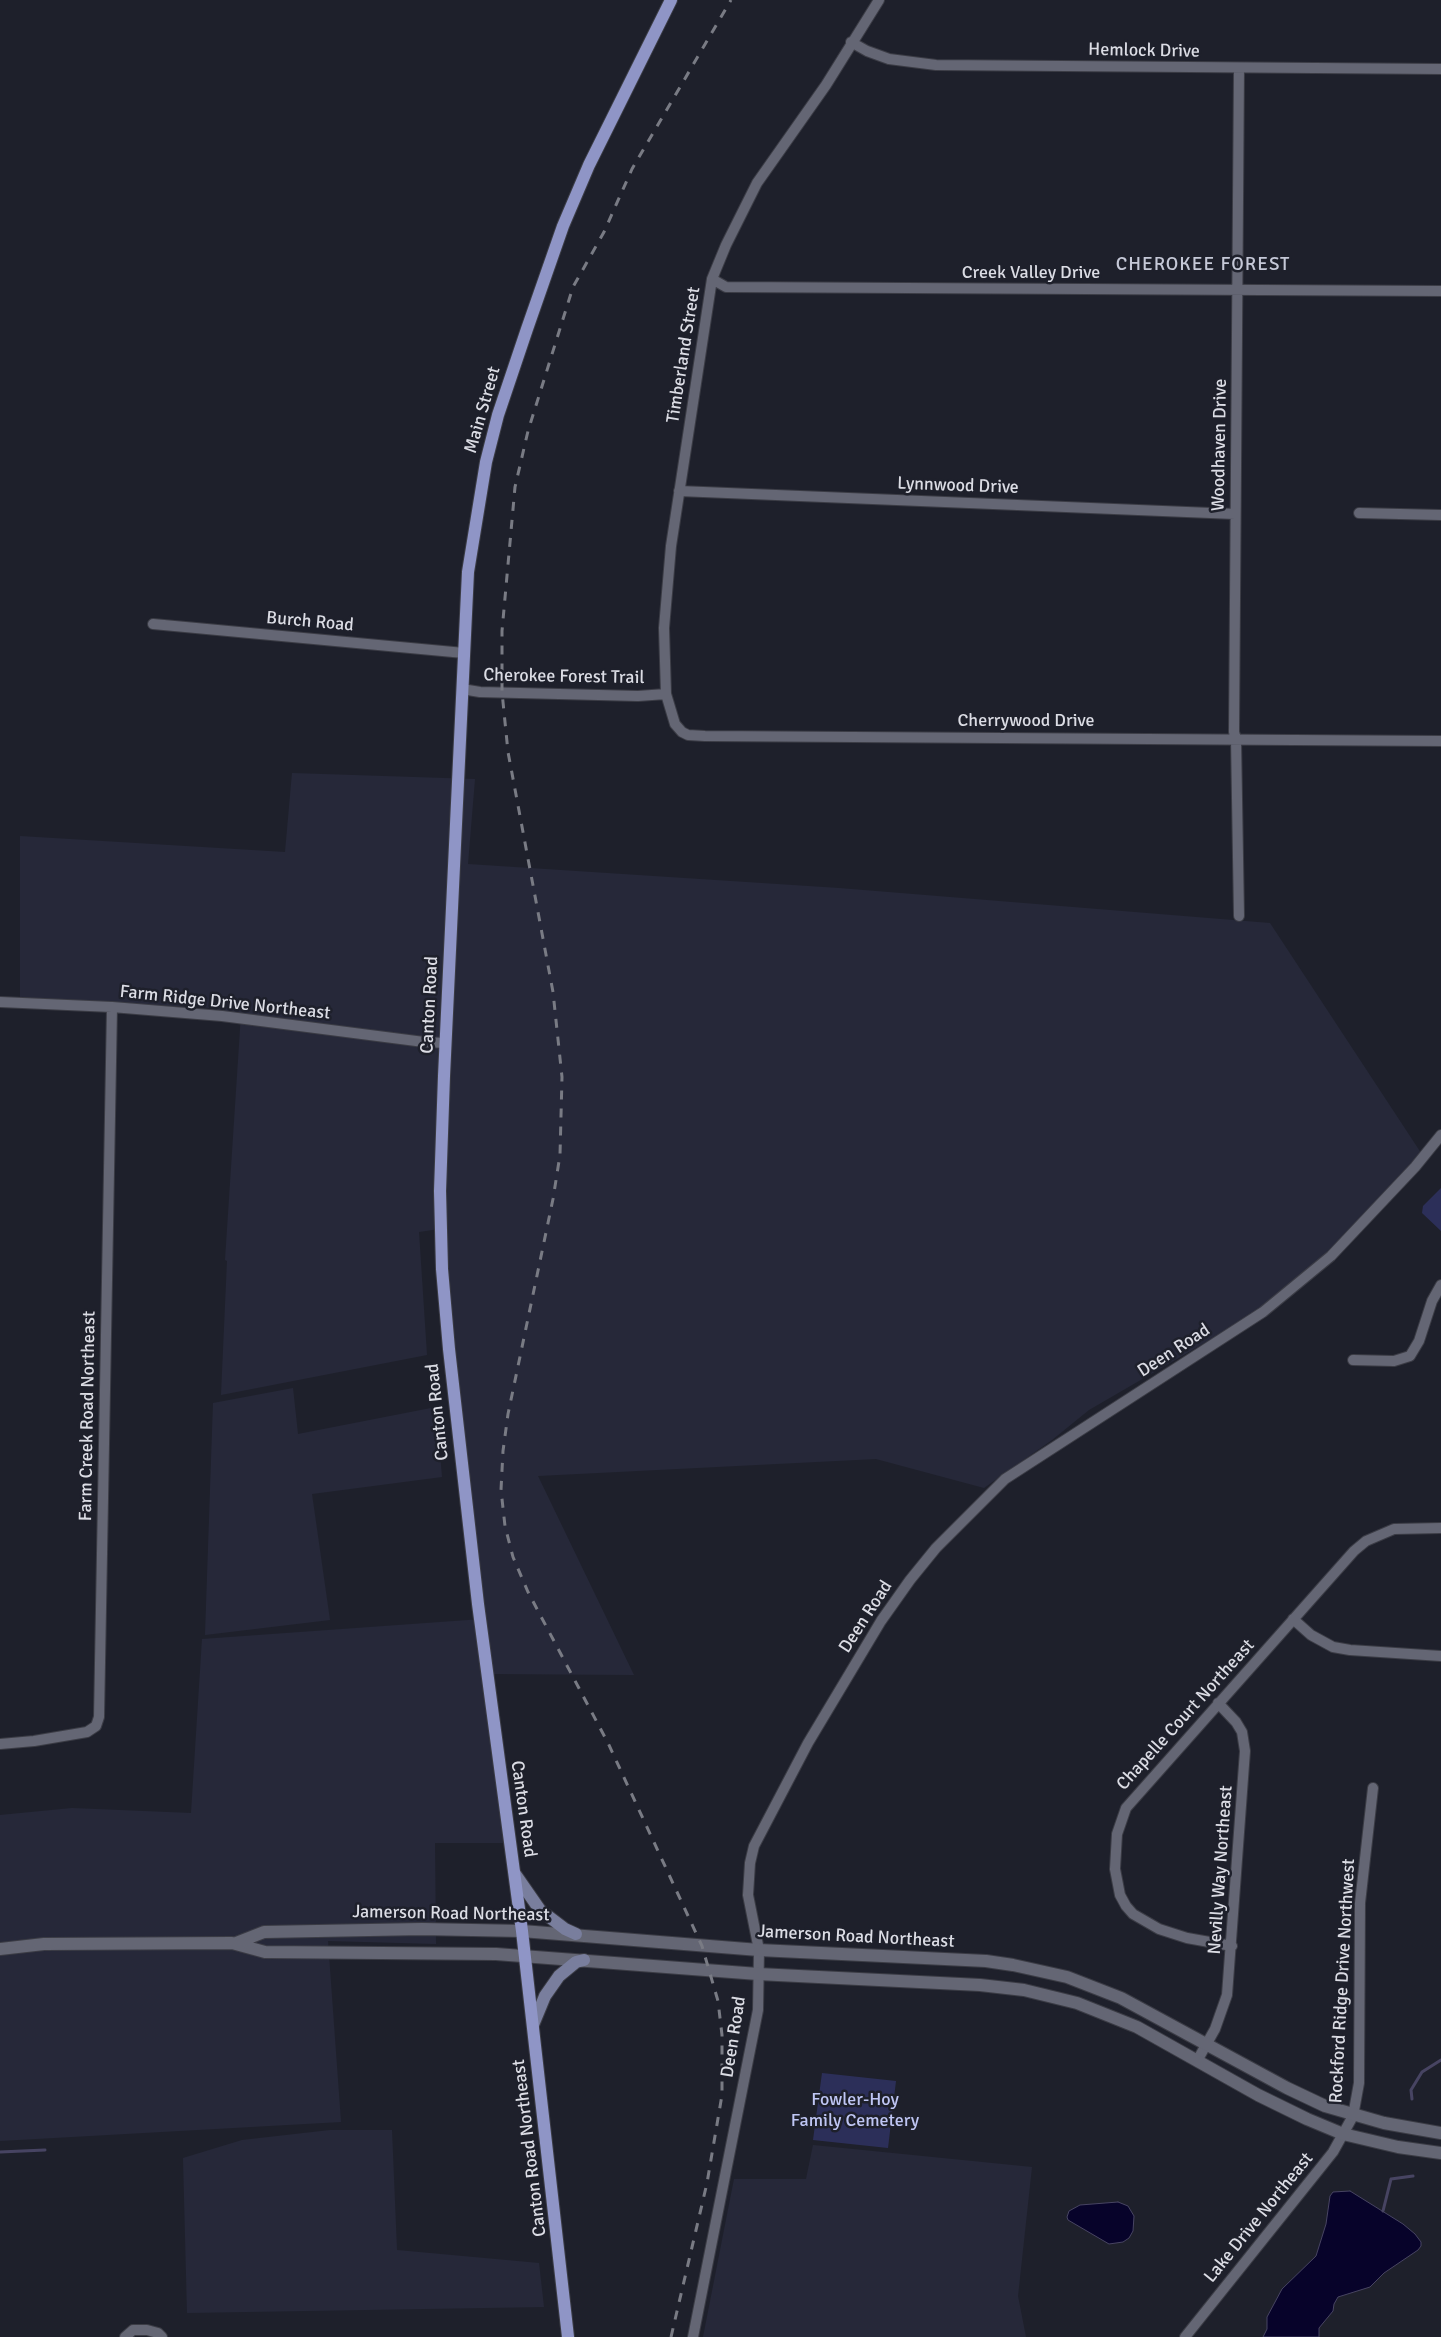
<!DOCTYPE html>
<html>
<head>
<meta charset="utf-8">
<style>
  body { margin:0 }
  canvas { display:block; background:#1e202b }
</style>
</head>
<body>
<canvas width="1441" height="2337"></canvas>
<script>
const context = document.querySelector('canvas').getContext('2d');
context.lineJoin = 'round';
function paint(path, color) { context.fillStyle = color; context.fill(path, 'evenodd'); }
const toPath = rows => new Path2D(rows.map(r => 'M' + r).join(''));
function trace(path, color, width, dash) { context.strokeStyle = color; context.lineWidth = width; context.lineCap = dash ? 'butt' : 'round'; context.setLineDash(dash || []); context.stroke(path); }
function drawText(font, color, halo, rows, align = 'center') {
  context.font = font + ' Signika,sans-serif'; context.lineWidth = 5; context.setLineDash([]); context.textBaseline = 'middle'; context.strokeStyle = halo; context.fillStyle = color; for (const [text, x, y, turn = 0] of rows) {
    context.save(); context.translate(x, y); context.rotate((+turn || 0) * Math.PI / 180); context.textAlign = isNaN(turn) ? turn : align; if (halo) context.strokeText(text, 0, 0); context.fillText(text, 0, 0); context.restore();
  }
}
paint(toPath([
  [292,773,475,779,468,864,839,888,1270,923,1427,1162,1268,1306,1089,1410,1052,1440,984,1488,876,1459,538,1476,634,1675,494,1674,511,1843,435,1843,436,1944,328,1941,341,2122,0,2141,0,1815,72,1808,191,1813,202,1639,482,1619,439,1229,419,1232,427,1355,221,1395,227,1261,225,1260,241,1014,203,1007,20,1001,20,836,285,852],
  [293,1388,298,1434,436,1407,442,1477,312,1494,330,1620,205,1635,213,1403],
  [330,2130,392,2130,397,2250,539,2263,544,2307,187,2313,183,2158,242,2140],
  [813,2145,1032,2167,1018,2296,1026,2337,703,2337,734,2179,806,2179]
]), '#262839');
paint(toPath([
  [1441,1188,1441,1231,1422,1213,1423,1206],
  [822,2073,896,2081,888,2148,813,2140]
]), '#2c2f59');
const water = toPath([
  [1350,2191,1403,2224,1415,2234,1421,2242,1421,2246,1418,2250,1384,2273,1370,2287,1338,2297,1334,2304,1333,2311,1319,2328,1319,2337,1263,2337,1267,2329,1267,2317,1282,2289,1316,2256,1326,2224,1330,2196,1333,2192,1350,2191],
  [1118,2202,1128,2206,1134,2216,1133,2231,1129,2238,1123,2242,1109,2244,1068,2220,1067,2217,1069,2211,1080,2205,1118,2202]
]);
paint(water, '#07032a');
trace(water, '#474462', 1);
trace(toPath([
  [1412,2099,1411,2090,1422,2072,1441,2060],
  [0,2152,45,2150],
  [1383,2211,1391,2179,1413,2176]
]), '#474462', 3);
const minor = toPath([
  [879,0,826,85,757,183,726,245,712,279,671,546,664,628,666,694,675,724,682,732,688,735,705,736,1441,741],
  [851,42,867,51,889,59,936,65,1441,69],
  [1239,68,1234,732,1236,739,1239,916],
  [712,279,726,287,1441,291],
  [679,491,1235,514],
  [1359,513,1441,515],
  [153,624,464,653],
  [462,689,480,692,638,696,666,694],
  [0,1002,112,1007,222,1016,424,1042,446,1043],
  [1353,1360,1394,1361,1410,1356,1419,1341,1432,1301,1441,1285],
  [1293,1619,1311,1635,1333,1647,1350,1650,1441,1656],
  [0,1744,34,1741,87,1732,96,1726,99,1717,112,1007],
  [1232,1946,1187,1938,1159,1929,1133,1914,1126,1906,1120,1895,1115,1869,1117,1834,1126,1808,1354,1551,1366,1541,1394,1529,1441,1528],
  [1197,2061,1215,2029,1227,1995,1245,1751,1242,1732,1236,1722,1218,1703],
  [125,2337,133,2330,147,2330,158,2333,162,2337],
  [693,2337,758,2010,759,1950,748,1895,750,1863,754,1846,808,1743,881,1621,910,1580,936,1548,1005,1479,1263,1312,1331,1256,1415,1167,1441,1135],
  [1185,2337,1333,2152,1353,2116,1359,2083,1360,1903,1373,1788]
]);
const tertiary = toPath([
  [236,1943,264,1932,422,1929,522,1931,759,1950,986,1961,1013,1965,1067,1977,1121,1998,1287,2088,1325,2106,1384,2123,1441,2133],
  [0,1949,44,1944,232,1943,265,1952,496,1954,758,1974,980,1985,1024,1990,1077,2003,1137,2027,1258,2095,1307,2119,1343,2134,1398,2147,1441,2153]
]);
const secondary = toPath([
  [515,1874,540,1910,565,1929,576,1934],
  [533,2025,545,1996,559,1976,576,1962,584,1960]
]);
const primary = toPath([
  [568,2337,522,1931,478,1604,449,1349,442,1269,440,1191,444,1076,468,572,486,462,498,415,527,329,563,226,589,165,671,0]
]);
trace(minor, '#3b3c45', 12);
trace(tertiary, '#3b3c45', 14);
trace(secondary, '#3b3c45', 14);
trace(primary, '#3b3c45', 14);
trace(minor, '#646674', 10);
trace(tertiary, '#646674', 12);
trace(secondary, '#797e9d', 12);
trace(primary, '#8f95c6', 12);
trace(toPath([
  [671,2337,707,2183,722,2095,722,2035,718,2001,702,1946,608,1743,528,1592,513,1557,505,1526,501,1490,503,1451,508,1414,553,1199,560,1155,562,1077,553,992,508,752,502,692,502,631,515,487,528,431,573,287,604,232,632,169,731,0]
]), '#797b84', 3, [9, 9]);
drawText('18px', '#dbdce4', '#1e202b', [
  ["Hemlock Drive",1144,51,1],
  ["Creek Valley Drive",1031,273],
  ["Timberland Street",684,355,-81],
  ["Main Street",483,410,-74],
  ["Woodhaven Drive",1220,445,-89],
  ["Lynnwood Drive",958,486,2],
  ["Burch Road",310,622,5],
  ["Cherokee Forest Trail",564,677,1],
  ["Cherrywood Drive",1026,721],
  ["Farm Ridge Drive Northeast",225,1003,6],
  ["Canton Road",430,1005,-87],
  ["Deen Road",1174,1351,-33],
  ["Canton Road",438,1412,-96],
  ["Farm Creek Road Northeast",88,1416,-89],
  ["Deen Road",866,1617,-57],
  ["Chapelle Court Northeast",1186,1715,-48],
  ["Canton Road",523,1809,82],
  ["Nevilly Way Northeast",1221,1870,-86],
  ["Jamerson Road Northeast",451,1914,1],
  ["Jamerson Road Northeast",856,1937,3],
  ["Rockford Ridge Drive Northwest",1343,1981,-87],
  ["Deen Road",734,2037,-81],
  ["Canton Road Northeast",530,2148,-97],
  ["Lake Drive Northeast",1259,2218,-51]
]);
drawText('18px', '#bfc6f4', '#1e202b', [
  ["Fowler-Hoy",855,2100],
  ["Family Cemetery",855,2121]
]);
context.letterSpacing = '1px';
drawText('19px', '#c5c8d7', '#1e202b', [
  ["CHEROKEE FOREST",1203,265]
]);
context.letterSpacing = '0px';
</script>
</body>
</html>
